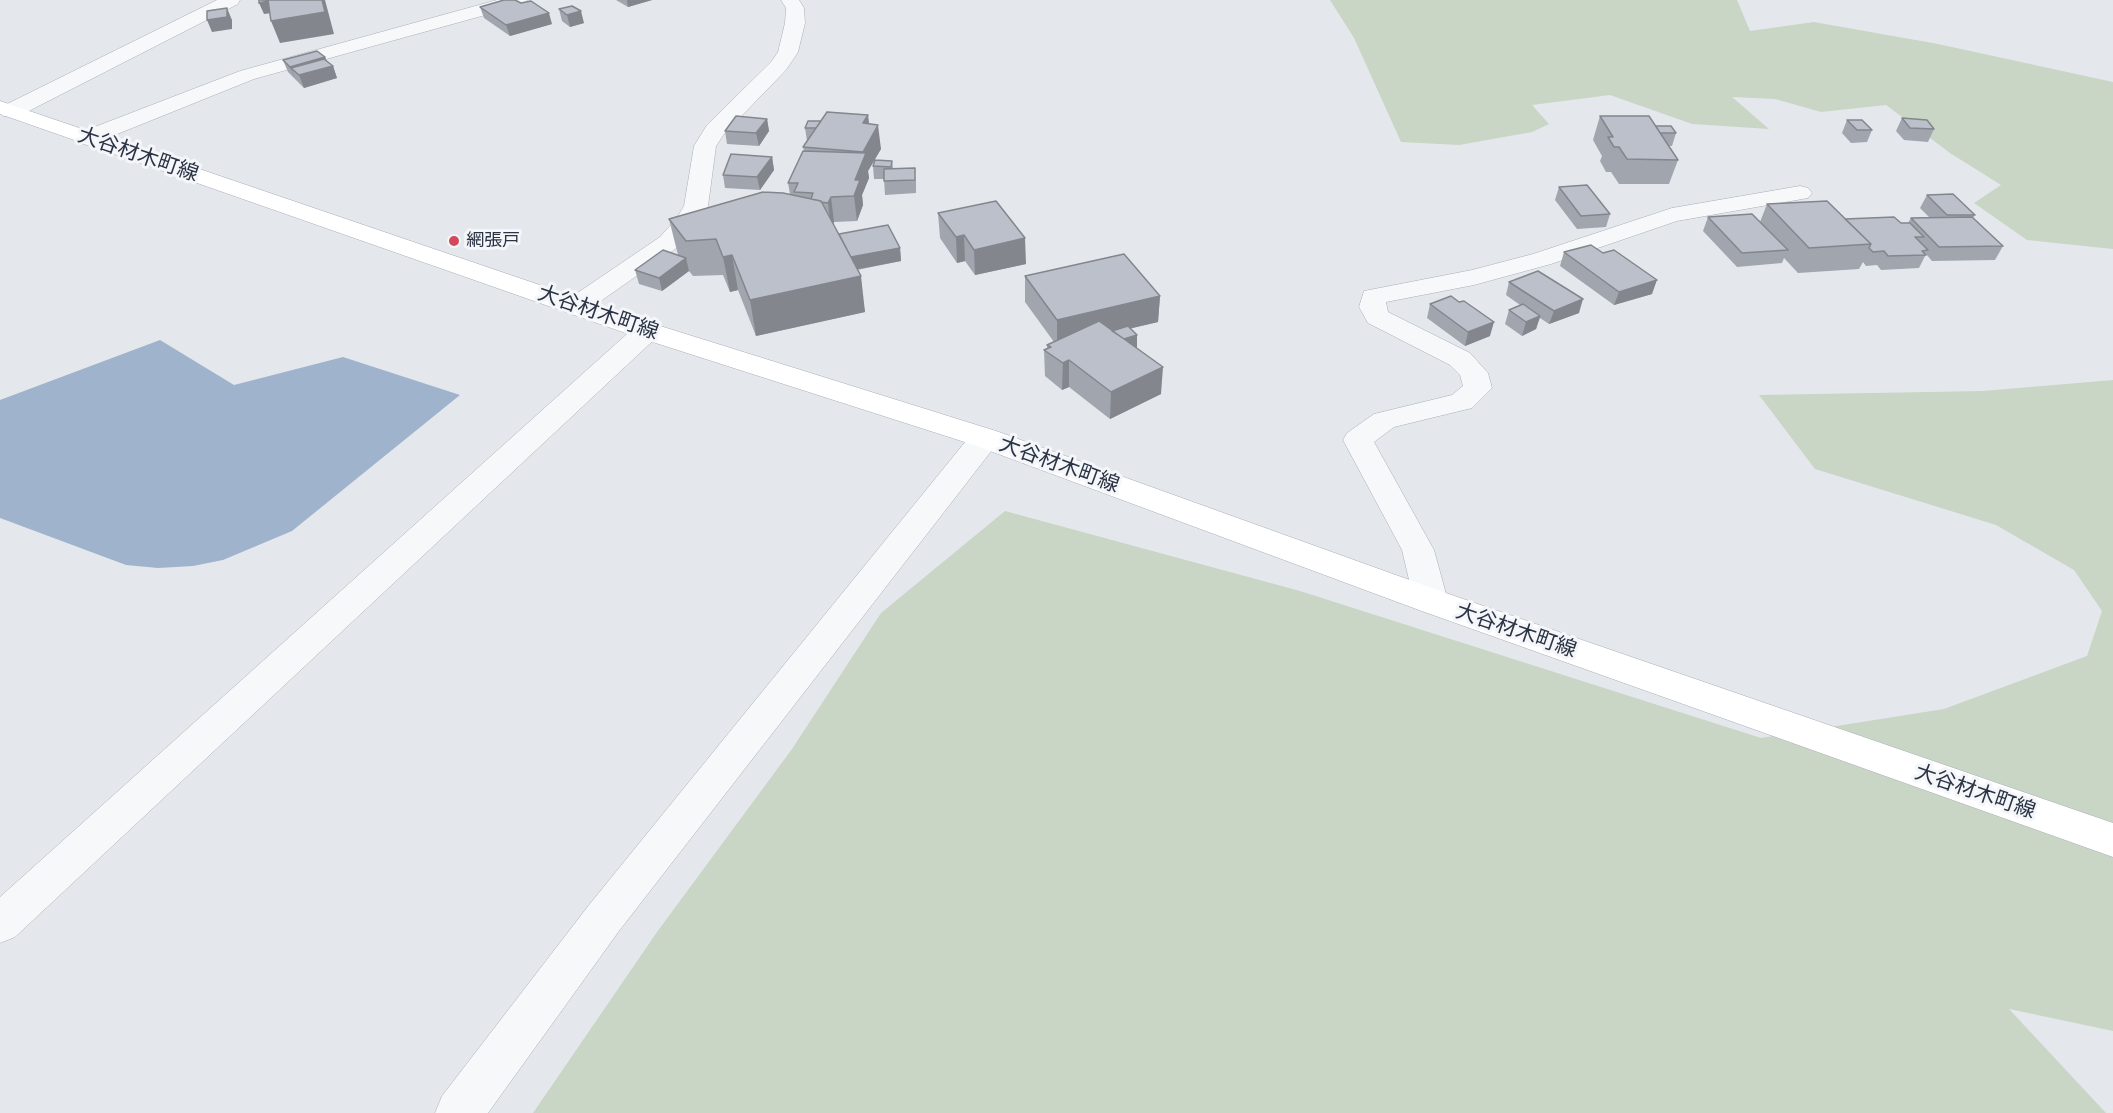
<!DOCTYPE html>
<html>
<head>
<meta charset="utf-8">
<style>
  body { margin:0 }
  canvas { display:block; background:#e4e7ec }
</style>
</head>
<body>
<canvas width="2113" height="1113"></canvas>
<script>
const context = document.querySelector('canvas').getContext('2d');
context.lineJoin = 'round';
function paint(path, color) { context.fillStyle = color; context.fill(path, 'evenodd'); }
const toPath = rows => new Path2D(rows.map(r => 'M' + r).join(''));
function trace(path, color, width, dash) { context.strokeStyle = color; context.lineWidth = width; context.lineCap = dash ? 'butt' : 'round'; context.setLineDash(dash || []); context.stroke(path); }
function drawText(font, color, halo, rows, align = 'center') {
  context.font = font + ' Karla,"Noto Sans JP",sans-serif'; context.lineWidth = 6; context.setLineDash([]); context.textBaseline = 'middle'; context.strokeStyle = halo; context.fillStyle = color; for (const [text, x, y, turn = 0] of rows) {
    context.save(); context.translate(x, y); context.rotate((+turn || 0) * Math.PI / 180); context.textAlign = isNaN(turn) ? turn : align; if (halo) context.strokeText(text, 0, 0); context.fillText(text, 0, 0); context.restore();
  }
}
paint(toPath([
  [1330,0,1737,0,1750,31,1814,22,1938,44,2113,82,2113,249,2027,240,1974,203,2001,185,1950,153,1886,105,1821,112,1775,99,1732,97,1769,129,1692,124,1610,95,1532,105,1549,124,1532,132,1459,145,1401,142,1354,38],
  [2113,380,2113,1031,2009,1009,2106,1113,533,1113,657,932,792,749,881,613,1005,511,1300,591,1761,738,1944,709,2087,656,2102,611,2074,570,1996,525,1815,469,1759,395,1983,391]
]), '#c9d6c5');
paint(toPath([
  [160,340,234,385,343,357,460,395,292,531,223,560,193,566,158,568,126,565,0,518,0,400]
]), '#9fb4cc');
const service = toPath([
  [647,323,657,325,661,331,657,337,15,937,0,943,0,897,637,325,647,323]
]);
const minor = toPath([
  [217,0,240,0,238,4,19,116,3,116,0,111,3,106,217,0],
  [497,0,527,0,525,4,254,79,95,143,87,145,79,143,76,138,79,133,240,71,497,0],
  [781,0,799,0,804,8,805,23,798,52,786,70,724,134,716,146,708,206,698,223,678,247,585,312,576,314,567,312,563,306,567,300,660,237,676,219,684,206,694,146,707,125,771,62,778,52,785,23,786,8,781,0],
  [1800,186,1808,188,1812,193,1808,198,1677,221,1551,264,1474,285,1386,302,1388,312,1470,353,1488,373,1492,388,1472,408,1394,427,1374,442,1434,550,1448,601,1443,610,1431,613,1419,610,1414,601,1402,550,1343,440,1347,433,1374,414,1452,395,1463,386,1460,375,1450,365,1368,323,1359,307,1364,291,1472,270,1533,254,1672,208,1800,186],
  [985,429,996,431,1000,438,996,445,619,931,488,1113,435,1113,442,1096,589,905,974,431,985,429]
]);
const secondary = toPath([
  [0,101,657,325,996,431,1443,592,2113,823,2113,857,1419,610,974,445,637,337,0,114,0,101]
]);
trace(service, '#a9aeb7', 1);
trace(minor, '#a9aeb7', 1);
trace(secondary, '#a9aeb7', 1);
paint(service, '#f7f8fa');
paint(minor, '#f7f8fa');
paint(secondary, '#fff');
paint(toPath([
  [616,0,652,0,628,7],
  [521,3,552,24,510,36,484,18,480,7],
  [559,9,584,23,570,27,562,21],
  [325,57,327,61,333,66,337,78,304,88,288,72,283,60],
  [1600,116,1656,126,1676,133,1672,146,1669,146,1678,160,1669,184,1619,184,1611,172,1606,172,1600,161,1602,156,1593,140],
  [1902,118,1934,129,1928,142,1904,140,1896,131],
  [767,119,769,131,759,146,727,144,725,131],
  [1847,120,1872,130,1867,142,1851,143,1842,133],
  [869,124,881,149,868,171,869,178,862,195,863,205,857,221,834,222,833,224,839,234,900,248,901,261,857,270,865,312,756,336,738,290,730,292,723,275,693,276,689,271,662,291,639,284,635,270,678,255,669,219,790,194,788,183,804,151,803,147,807,141,805,128],
  [772,157,774,170,760,190,725,188,723,175],
  [892,161,893,168,916,180,916,193,885,195,884,179,874,179,873,166],
  [1559,187,1610,214,1606,227,1577,229,1555,200],
  [1927,195,1975,215,1973,218,2003,246,1995,260,1932,261,1926,254,1919,268,1881,270,1877,265,1866,266,1863,262,1859,269,1798,273,1784,258,1782,263,1737,267,1703,231,1708,217,1760,222,1767,204,1845,219,1901,223,1908,223,1911,218,1929,217,1920,208],
  [938,213,1026,264,975,275,965,261,957,263,940,238],
  [1564,252,1652,294,1614,305,1560,266],
  [1025,276,1160,296,1158,322,1131,328,1137,348,1161,394,1110,419,1069,387,1062,390,1045,376,1044,350,1047,348,1047,345,1054,342,1025,302],
  [1509,282,1579,313,1549,324,1540,318,1536,329,1522,336,1505,324,1509,310,1520,305,1506,295],
  [1430,304,1490,336,1465,346,1427,318]
]), '#a1a5ae');
paint(toPath([
  [277,0,288,11,264,14,259,3],
  [305,0,326,0,325,0,334,34,280,43,271,21],
  [627,0,652,0,628,7],
  [227,8,232,20,232,29,212,32,207,20],
  [581,11,584,23,570,27,567,15],
  [549,13,552,24,510,36,506,25],
  [325,57,329,67,333,66,337,78,304,88,299,75,291,68,295,79,290,67],
  [868,115,871,138,878,125,881,149,868,171,869,178,862,195,863,205,857,221,854,196,855,180,863,159,863,123],
  [767,119,769,131,759,146,756,133],
  [772,157,774,170,760,190,757,177],
  [831,197,834,222,831,228,828,203],
  [964,235,965,261,957,263,956,237],
  [1025,238,1026,264,975,275,974,250],
  [900,248,901,261,848,271,846,258],
  [732,255,738,290,730,292,723,257],
  [686,258,689,271,662,291,659,278],
  [861,276,865,312,756,336,750,300],
  [1657,280,1652,294,1614,305,1619,292],
  [1160,296,1158,322,1057,346,1057,320],
  [1583,299,1579,313,1549,324,1554,311],
  [1540,316,1536,329,1522,336,1526,322],
  [1494,322,1490,336,1465,346,1468,332],
  [1137,335,1137,349,1119,340],
  [1069,360,1069,387,1062,390,1063,363],
  [1163,367,1161,394,1110,419,1111,392]
]), '#83868d');
const building = toPath([
  [259,0,268,0,268,1,259,3,259,0],
  [268,0,322,0,325,12,271,21,268,0],
  [504,0,515,0,521,3,531,1,549,13,506,25,480,7,504,0],
  [572,6,581,11,567,15,559,9,572,6],
  [227,8,227,17,207,20,207,11,227,8],
  [317,51,325,57,290,67,283,60,317,51],
  [324,59,333,66,299,75,291,68,324,59],
  [827,112,868,115,863,123,878,125,863,152,803,147,827,112],
  [736,116,767,119,756,133,725,131,736,116],
  [1600,116,1649,116,1678,160,1627,159,1619,147,1614,147,1608,137,1613,137,1600,116],
  [1902,118,1927,120,1934,129,1910,128,1902,118],
  [1847,120,1862,120,1872,130,1857,130,1847,120],
  [808,121,821,121,816,128,805,128,808,121],
  [1656,126,1671,126,1676,133,1660,133,1656,126],
  [803,151,866,153,855,180,860,180,854,196,831,197,828,203,821,202,821,201,811,199,813,193,794,192,798,183,788,183,803,151],
  [731,154,772,157,757,177,723,175,731,154],
  [875,160,892,161,891,167,873,166,875,160],
  [915,168,915,180,884,181,884,169,915,168],
  [1587,185,1610,214,1581,216,1559,187,1587,185],
  [763,192,783,193,821,201,861,276,750,300,732,255,723,257,716,239,686,241,669,219,763,192],
  [1953,194,1975,215,1947,215,1927,195,1953,194],
  [996,201,1025,238,974,250,964,235,956,237,938,213,996,201],
  [1827,201,1871,244,1809,248,1767,204,1827,201],
  [1752,214,1788,250,1742,253,1708,217,1752,214],
  [1894,217,1901,223,1910,223,1924,237,1915,237,1928,250,1922,251,1926,255,1888,256,1884,251,1873,252,1869,248,1871,244,1845,219,1894,217],
  [1972,217,2003,246,1939,247,1911,218,1972,217],
  [888,225,900,248,851,257,839,234,888,225],
  [1591,245,1603,253,1614,250,1657,280,1619,292,1564,252,1591,245],
  [663,250,686,258,659,278,635,270,663,250],
  [1124,254,1160,296,1057,320,1025,276,1124,254],
  [1538,271,1583,299,1554,311,1509,282,1538,271],
  [1451,296,1459,302,1464,301,1494,322,1468,332,1430,304,1451,296],
  [1523,304,1540,316,1526,322,1509,310,1523,304],
  [1099,321,1163,367,1111,392,1069,360,1063,363,1044,350,1051,347,1047,345,1099,321],
  [1128,326,1137,335,1124,339,1112,331,1128,326]
]);
paint(building, '#bbc0ca');
trace(building, '#83868d', 1.5);
for (const [x, y, r, color] of [
  [454,241,6,"#d1495b"]
]) { const dot = new Path2D(); dot.arc(x, y, r, 0, 2 * Math.PI); context.fillStyle = color; context.fill(dot); trace(dot, '#f4f6f9', 2); }
drawText('18px', '#2b3445', '#f4f6f9', [
  ["網張戸",466,241]
], 'left');
drawText('21px', '#2b3445', '#f4f6f9', [
  ["大谷材木町線",138,155,19],
  ["大谷材木町線",598,313,19],
  ["大谷材木町線",1059,465,20],
  ["大谷材木町線",1516,631,19],
  ["大谷材木町線",1975,792,19]
]);
</script>
</body>
</html>
